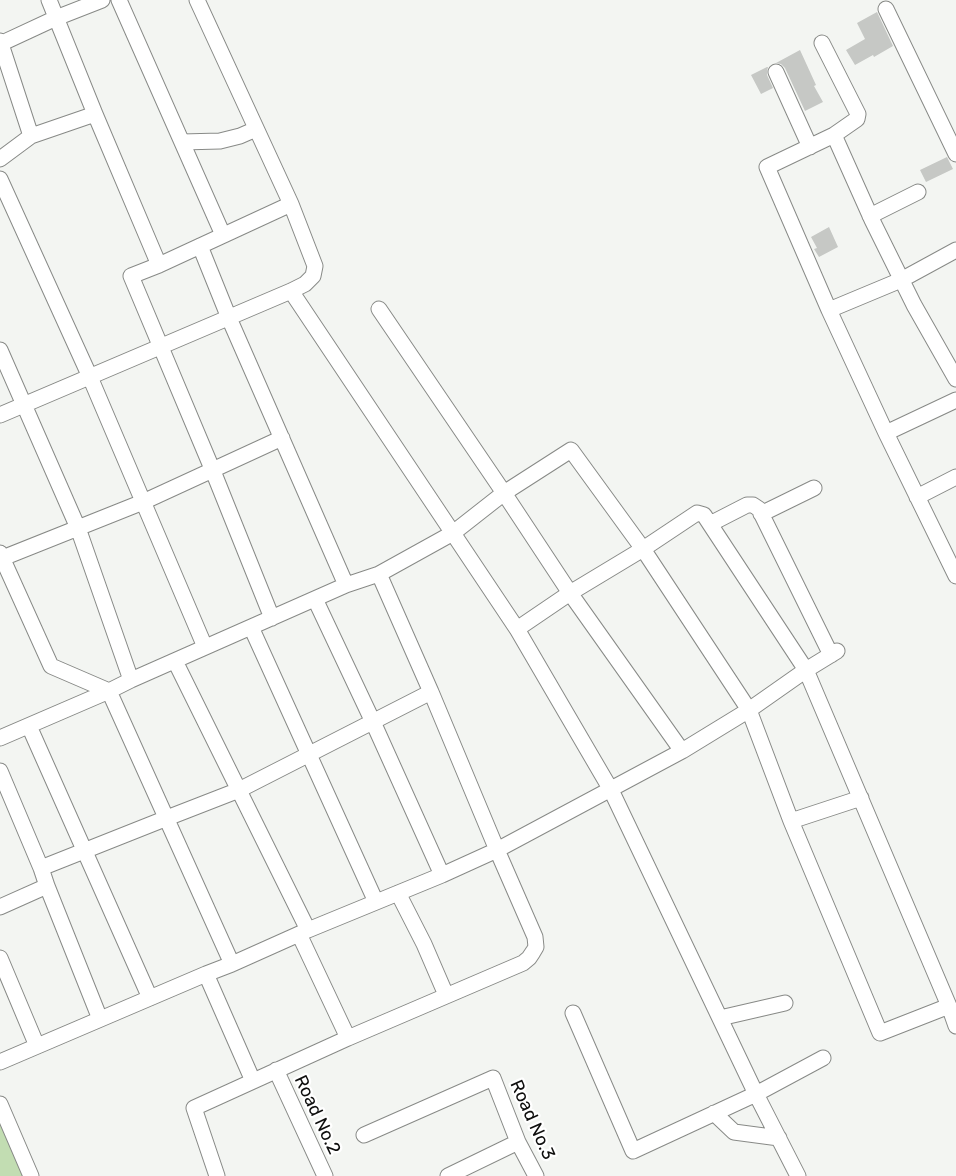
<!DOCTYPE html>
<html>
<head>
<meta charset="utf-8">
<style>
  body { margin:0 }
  canvas { display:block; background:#f3f5f2 }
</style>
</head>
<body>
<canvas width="956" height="1176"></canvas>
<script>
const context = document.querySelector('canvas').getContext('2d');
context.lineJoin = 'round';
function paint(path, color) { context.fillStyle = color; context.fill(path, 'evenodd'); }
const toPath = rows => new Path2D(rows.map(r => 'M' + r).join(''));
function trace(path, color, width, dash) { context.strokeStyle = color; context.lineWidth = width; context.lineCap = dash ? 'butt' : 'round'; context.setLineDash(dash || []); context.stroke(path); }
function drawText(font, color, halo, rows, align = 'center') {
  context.font = font + ' Rubik,sans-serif'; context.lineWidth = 4.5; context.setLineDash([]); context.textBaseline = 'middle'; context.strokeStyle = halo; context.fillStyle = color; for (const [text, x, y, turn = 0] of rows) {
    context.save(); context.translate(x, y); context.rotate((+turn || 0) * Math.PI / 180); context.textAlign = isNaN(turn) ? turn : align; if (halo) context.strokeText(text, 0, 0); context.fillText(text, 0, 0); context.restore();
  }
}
paint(toPath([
  [0,1106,27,1176,0,1176]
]), '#c2ddb2');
paint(toPath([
  [877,12,893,46,874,57,873,55,855,65,846,50,865,39,857,23],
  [800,50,816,85,814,86,823,102,805,111,785,68,781,64,776,63],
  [767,67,768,67,767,71,767,75,773,88,761,94,751,75],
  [947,157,953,169,926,182,920,170],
  [829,227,838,247,819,257,814,249,817,248,811,237]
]), '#c6c8c5');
const minor = toPath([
  [49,0,95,114,159,265],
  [119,0,223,235],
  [886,9,956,154],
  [0,41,31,136],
  [822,43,858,114,857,119,834,135,767,167,829,310,886,433,956,576],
  [0,44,56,18,102,0],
  [776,72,810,147],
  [834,135,872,220,914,305,956,379],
  [182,142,220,141,240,136,256,129],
  [0,159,31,136,95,114],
  [0,179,90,377,205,647],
  [870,216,918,192],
  [200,246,229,318,346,585],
  [291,291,517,629,611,790,756,1094,798,1176],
  [379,309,504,493,570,593,682,751],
  [829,310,901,280,956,250],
  [0,350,78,528,131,680],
  [0,415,291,291,305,284,313,276,315,266,291,204,197,0],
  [886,433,956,400],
  [917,497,956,477],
  [761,514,814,488],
  [710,524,747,505,753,505,759,509,831,655],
  [0,553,51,666,109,691,232,964],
  [0,559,143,502,282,438],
  [379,574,431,692],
  [315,599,373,722,442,875],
  [272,618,213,471,131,276,159,265,291,204],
  [251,627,376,902],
  [517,629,570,593,643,549,697,513,704,515,806,670,949,1006,956,1026],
  [29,726,150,998],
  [0,738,109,691,131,680,346,585,379,574,453,533,504,493,571,450,643,549,749,710,791,821,880,1033,949,1006],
  [0,771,41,868,47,886,100,1019],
  [791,821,861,798],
  [41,868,167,818,239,790,431,692,497,850,682,751,749,710,806,670,837,651],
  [398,893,424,944,446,995],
  [0,907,47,886],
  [308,930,442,875,497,850,535,937,536,947,533,952,529,958,523,963,348,1038],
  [0,958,37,1046],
  [206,974,253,1081],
  [573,1013,633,1151,756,1094,823,1058],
  [720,1018,785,1003],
  [0,1062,206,974,232,964,308,930,175,661],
  [276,1070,325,1176],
  [0,1104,31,1176],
  [714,1113,734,1132,779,1138],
  [364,1135,493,1078,518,1142,536,1176],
  [217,1176,194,1108,348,1038,299,934],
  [448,1176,518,1142]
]);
trace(minor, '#888a87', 17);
trace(minor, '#fff', 15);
drawText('18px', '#0e0e0d', '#fff', [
  ["Road No.2",317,1115,65],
  ["Road No.3",532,1120,66]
]);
</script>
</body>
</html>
